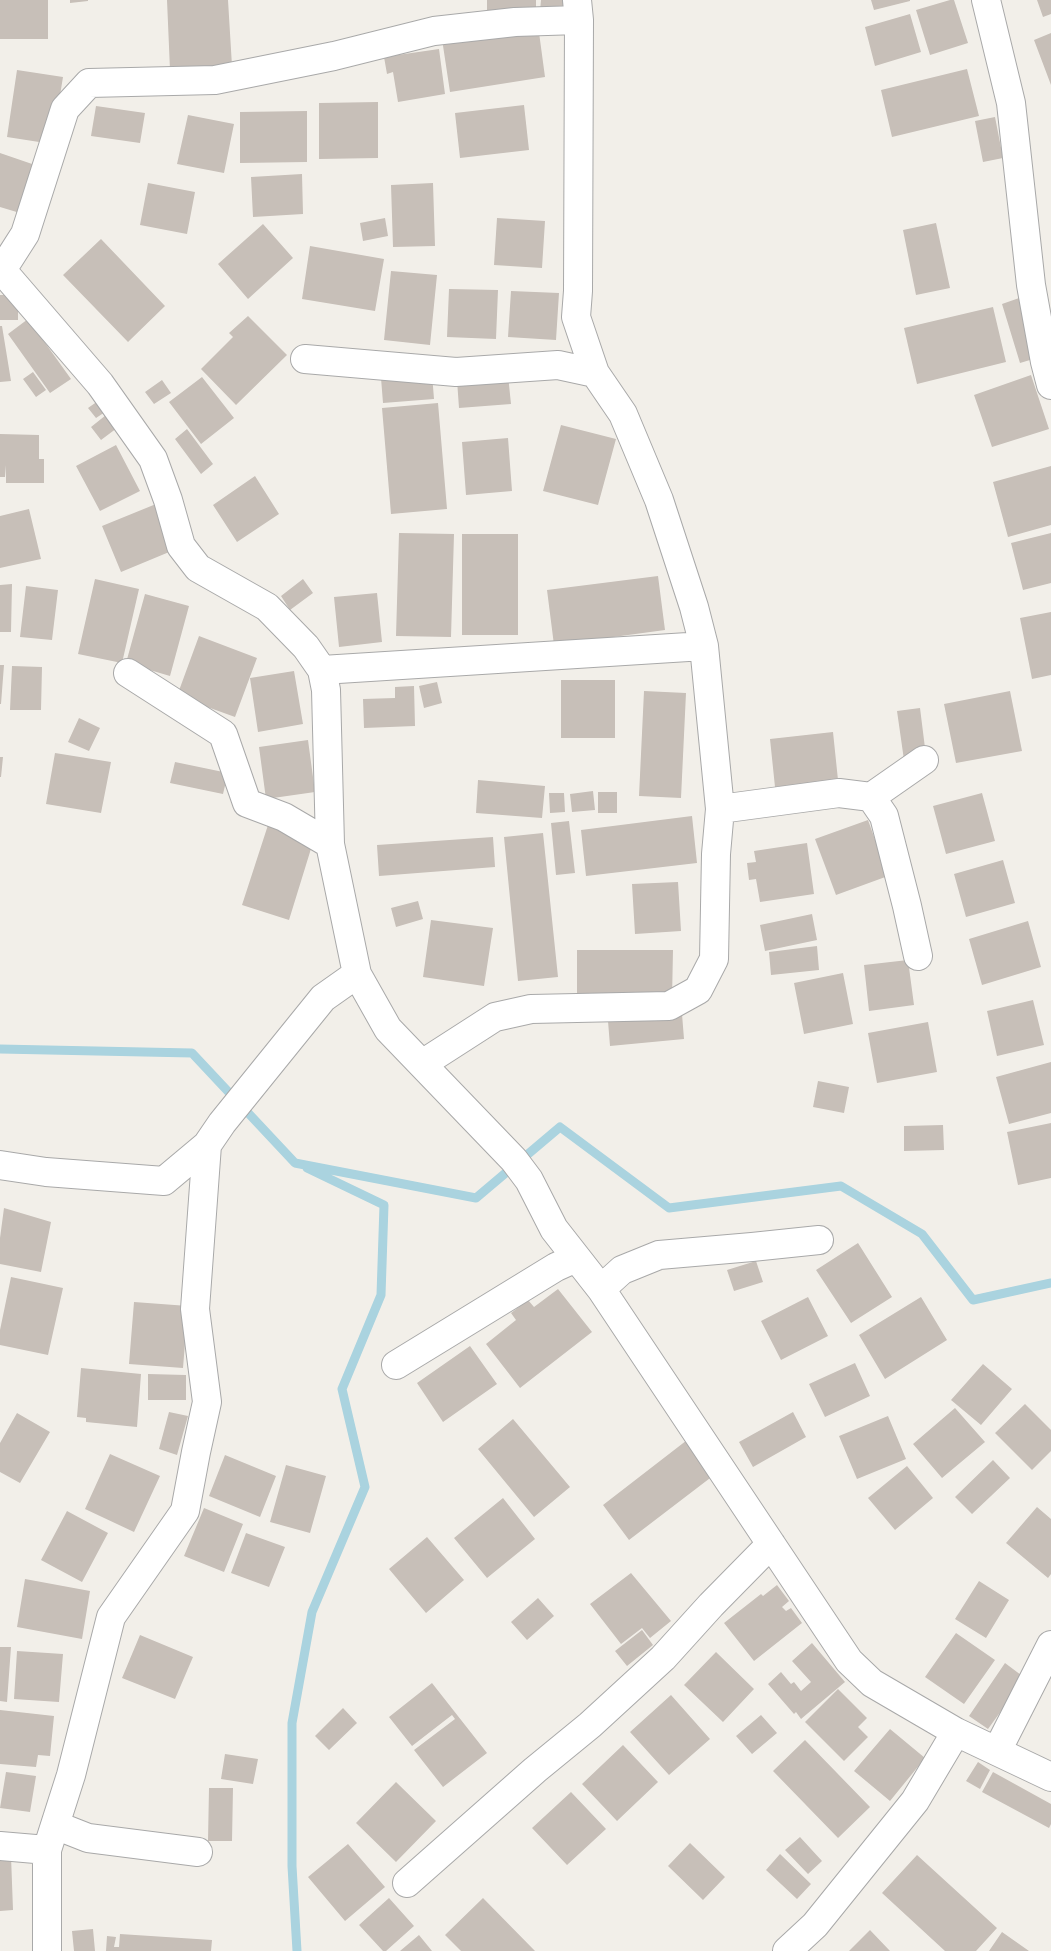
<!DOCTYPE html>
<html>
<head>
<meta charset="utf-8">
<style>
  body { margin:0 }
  canvas { display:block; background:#f2efe9 }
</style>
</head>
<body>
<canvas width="1051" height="1951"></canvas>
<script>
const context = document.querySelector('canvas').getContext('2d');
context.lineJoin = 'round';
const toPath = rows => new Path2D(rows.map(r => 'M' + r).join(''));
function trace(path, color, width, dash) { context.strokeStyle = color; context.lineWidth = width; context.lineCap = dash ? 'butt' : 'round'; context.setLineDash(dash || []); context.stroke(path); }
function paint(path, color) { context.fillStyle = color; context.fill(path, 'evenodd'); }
trace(toPath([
  [0,1049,192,1053,295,1163,476,1198,560,1127,669,1208,841,1186,922,1234,973,1300,1051,1283],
  [297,1951,292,1866,292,1723,312,1612,365,1487,342,1389,381,1295,384,1205,307,1168]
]), '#aad3df', 9);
paint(toPath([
  [0,0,48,0,48,39,0,39],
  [70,0,88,0,88,1,70,3],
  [167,0,228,0,232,66,170,70],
  [487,0,536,0,536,11,487,12],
  [541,0,567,0,567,12,540,11],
  [871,0,910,0,910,1,874,10],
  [950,0,954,0,968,43,930,55,916,10],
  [1037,0,1051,0,1051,14,1043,17],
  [910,14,921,52,875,66,865,27],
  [538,25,545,77,450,92,442,39],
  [1051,33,1051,85,1034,40],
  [439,49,445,94,398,102,393,72,387,74,384,57],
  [967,69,979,116,892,137,881,90],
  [17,70,63,77,52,144,7,137],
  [378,102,378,158,319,159,319,103],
  [524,105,529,150,460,158,455,113],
  [96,106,145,113,140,143,91,136],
  [307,111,307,162,240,163,240,112],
  [188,115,234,124,224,173,177,164],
  [995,117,1003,158,983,162,975,121],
  [0,153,35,165,20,213,0,207],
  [302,174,303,214,253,217,251,177],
  [148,183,195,192,187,234,140,225],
  [433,183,435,246,393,247,391,185],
  [385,218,388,236,363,241,360,223],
  [497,218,545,221,542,268,494,265],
  [936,223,950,288,916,295,903,230],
  [263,224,293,258,248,299,218,264],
  [101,239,165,306,128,342,63,275],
  [310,246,384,259,375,311,302,299],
  [391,271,437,275,430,345,384,340],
  [449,289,498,290,496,339,447,337],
  [511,291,559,293,556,340,508,337],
  [0,295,18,295,18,320,0,320],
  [1022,297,1040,357,1020,363,1002,304],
  [993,307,1006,362,917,384,904,328],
  [248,316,287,355,236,405,201,369,233,337,229,333],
  [28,319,71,379,50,393,8,334],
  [0,326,2,326,11,381,0,382],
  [33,372,46,390,36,397,23,379],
  [432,374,434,399,383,403,381,378],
  [508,375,511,404,459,408,457,380],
  [1031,375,1049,429,992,447,974,395],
  [202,377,234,418,201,444,169,402],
  [162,380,171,393,154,404,145,392],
  [98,401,105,412,96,418,88,408],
  [438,403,447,509,391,514,382,408],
  [106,415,117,428,101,440,91,427],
  [561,425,616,439,598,505,543,491],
  [187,429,213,464,201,474,175,439],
  [0,434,39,435,39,459,44,459,44,483,6,483,6,465,5,477,0,477],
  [508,438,512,491,466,495,462,442],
  [116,445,140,491,100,511,76,466],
  [1051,466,1051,525,1008,537,993,482],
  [255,476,279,514,237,542,213,505],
  [156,504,174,550,121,572,102,526],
  [29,509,41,559,0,568,0,516],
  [399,533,454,534,451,637,396,636],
  [1051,533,1051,583,1023,590,1011,543],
  [462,534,518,534,518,635,462,635],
  [658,576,665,630,554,645,547,590],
  [95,579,139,589,122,663,78,654],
  [303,579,313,593,290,610,281,596],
  [12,584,11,632,0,632,0,585],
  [26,586,58,590,52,640,20,637],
  [377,593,382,642,339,647,334,597],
  [145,594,189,606,170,676,126,663],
  [1051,612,1051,675,1032,679,1020,618],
  [199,636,257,658,235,717,177,696],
  [0,665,4,665,1,704,0,704],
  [12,666,42,667,41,710,10,710],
  [294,671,303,724,258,732,250,678],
  [561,680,615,680,615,738,561,738],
  [437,682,442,703,424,708,419,686],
  [414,686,415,726,364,728,363,699,395,698,395,687],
  [644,691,686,693,681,798,639,796],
  [1010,691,1022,751,956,763,944,704],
  [920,708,927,764,905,767,897,711],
  [79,718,100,728,89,751,68,742],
  [833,732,838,780,775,787,770,739],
  [308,740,315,792,266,799,259,747],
  [55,753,111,762,101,813,46,804],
  [0,757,3,757,1,777,0,777],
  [175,762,228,773,223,794,170,783],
  [478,780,545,786,542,818,476,813],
  [593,791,595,810,572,812,570,794],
  [598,792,617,792,617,813,598,813],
  [549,793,564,793,565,812,550,813],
  [982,793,995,841,946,854,933,806],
  [692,816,697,863,586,876,581,830],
  [868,820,888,876,836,895,815,839],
  [569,821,575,873,556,875,551,823],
  [268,825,314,839,289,920,242,905],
  [543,833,558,977,518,981,504,837],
  [493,837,495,867,379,876,377,845],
  [807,843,814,894,760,902,756,879,749,880,747,863,756,862,754,851],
  [1003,860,1015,903,966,917,954,874],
  [678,882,681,931,635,934,632,884],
  [418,901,423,919,396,927,391,908],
  [812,914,817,940,765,951,760,925],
  [431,920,493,928,484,986,423,977],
  [1028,921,1041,967,982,985,969,939],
  [817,946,819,970,771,975,769,952],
  [577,950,673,950,672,999,577,999],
  [908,960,914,1005,869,1011,864,965],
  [843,973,853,1024,804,1034,794,983],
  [1033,1000,1044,1045,997,1056,987,1011],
  [682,1014,684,1039,610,1046,608,1021],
  [928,1022,937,1072,877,1083,868,1033],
  [1051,1062,1051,1113,1009,1124,996,1077],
  [818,1081,849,1087,844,1113,813,1107],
  [1051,1123,1051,1178,1018,1185,1007,1132],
  [943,1125,944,1150,904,1151,904,1126],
  [4,1208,51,1222,41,1272,0,1264,0,1238],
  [858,1243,892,1297,851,1323,816,1270],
  [756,1261,763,1282,734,1291,727,1270],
  [11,1277,63,1288,48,1355,0,1345,0,1330],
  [558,1289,592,1332,520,1388,486,1344,516,1320,511,1313,528,1300,534,1307],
  [808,1297,828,1336,781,1360,761,1321],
  [921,1297,947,1340,885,1379,859,1335],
  [134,1302,188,1306,183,1368,129,1364],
  [470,1346,497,1384,443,1422,417,1383],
  [855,1363,870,1396,825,1417,809,1384],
  [983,1364,1012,1389,981,1425,951,1400],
  [81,1368,141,1374,137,1427,86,1422,86,1418,77,1417],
  [148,1374,186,1375,186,1400,148,1400],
  [1025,1404,1051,1430,1051,1451,1032,1470,995,1433],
  [955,1408,985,1442,942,1478,913,1444],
  [169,1412,188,1416,177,1455,159,1449],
  [793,1412,806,1437,753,1467,739,1442],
  [17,1413,50,1432,20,1483,0,1472,0,1443],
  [888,1416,906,1459,857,1479,839,1436],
  [513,1419,570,1487,534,1517,478,1449],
  [691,1437,704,1453,697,1459,699,1461,706,1456,718,1472,629,1540,603,1505],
  [110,1454,160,1476,134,1532,85,1509],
  [225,1455,276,1476,260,1517,209,1496],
  [993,1460,1010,1478,972,1514,955,1497],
  [286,1465,326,1476,310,1533,270,1522],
  [907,1466,933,1498,895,1530,868,1498],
  [503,1498,535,1539,487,1578,454,1538],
  [1037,1507,1051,1519,1051,1574,1048,1578,1006,1543],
  [204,1508,243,1524,224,1572,184,1556],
  [67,1511,108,1533,82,1582,41,1560],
  [246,1533,285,1547,269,1587,231,1573],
  [427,1537,464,1580,426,1613,389,1569],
  [631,1573,671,1621,650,1638,642,1628,621,1644,590,1604],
  [25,1579,90,1591,82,1639,17,1627],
  [979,1581,1009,1600,986,1638,955,1619],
  [777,1585,789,1601,782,1607,786,1611,791,1608,802,1623,754,1661,724,1623,761,1594,763,1596],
  [538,1598,554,1616,527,1640,511,1622],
  [642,1630,653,1645,627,1666,615,1651],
  [956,1633,995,1660,964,1704,925,1677],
  [140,1635,193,1657,175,1699,122,1678],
  [812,1643,845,1682,801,1719,796,1712,794,1714,768,1684,781,1672,791,1684,794,1682,801,1691,811,1682,792,1661],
  [0,1647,11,1647,7,1702,0,1701],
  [17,1651,63,1654,59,1702,14,1699],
  [716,1652,754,1689,723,1722,684,1685],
  [1005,1663,1025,1678,988,1729,969,1716],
  [432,1683,487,1753,443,1787,414,1750,455,1719,452,1715,412,1746,389,1717],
  [838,1689,867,1718,858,1727,868,1737,844,1761,805,1722],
  [671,1695,710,1739,669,1775,630,1732],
  [343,1708,357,1723,329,1750,315,1736],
  [0,1710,54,1716,50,1756,38,1755,36,1767,0,1764],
  [761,1715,777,1733,752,1754,736,1736],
  [890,1729,925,1758,890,1801,854,1771],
  [805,1740,870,1807,838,1838,773,1771],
  [623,1745,658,1782,617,1821,582,1784],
  [225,1754,258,1759,253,1784,221,1779],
  [978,1762,990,1770,980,1789,966,1781],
  [6,1772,36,1776,30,1812,0,1808],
  [993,1772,1051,1804,1051,1824,1049,1828,982,1792],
  [396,1782,436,1821,396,1862,356,1823],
  [209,1788,233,1788,232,1841,208,1841],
  [571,1792,606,1829,567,1865,532,1828],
  [800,1837,822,1861,808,1874,785,1850],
  [690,1843,725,1877,703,1900,668,1866],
  [348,1844,385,1887,345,1921,308,1877],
  [780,1854,811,1884,797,1899,766,1870],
  [917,1855,997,1928,976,1951,945,1951,882,1893],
  [0,1856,11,1856,13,1910,0,1911],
  [389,1898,414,1926,386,1951,383,1951,359,1925],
  [483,1898,535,1951,461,1951,445,1935],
  [93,1929,95,1951,74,1951,72,1931],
  [870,1930,890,1951,849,1951],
  [1002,1932,1029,1951,989,1951],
  [120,1934,212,1940,211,1951,106,1951,107,1936,116,1937,114,1947,119,1947],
  [419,1935,432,1951,400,1951]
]), '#c7bfb8');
const minor = toPath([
  [986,0,1011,103,1031,285,1045,362,1051,385],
  [0,268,100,384,153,459,168,500,181,546,198,568,267,607,306,647,322,670,326,690,330,844,357,974,388,1029,514,1160,529,1180,554,1229,601,1289,849,1661,872,1683,956,1732,1051,1777],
  [2,270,25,234,65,109,89,83,215,80,334,56,434,31,515,22,579,20],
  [305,359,456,372,558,365,595,373],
  [322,670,704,646],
  [128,673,223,734,247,803,284,817,330,844],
  [871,797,924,760],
  [720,809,839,793,871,797,884,816,907,906,918,956],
  [422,1064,495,1017,531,1009,669,1006,698,990,714,959,716,854,720,809,704,646,694,607,659,500,623,414,595,373,576,317,578,291,579,20,577,0],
  [0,1165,46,1172,164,1181,207,1145],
  [601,1289,622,1270,659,1255,752,1247,819,1240],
  [396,1365,556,1267,576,1258],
  [997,1751,1051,1645],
  [55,1825,88,1838,198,1852],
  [0,1846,47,1850],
  [407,1883,535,1770,590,1725,663,1658,711,1605,771,1544],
  [47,1951,47,1850,71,1775,111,1617,185,1511,196,1452,207,1402,195,1309,207,1145,222,1123,323,998,357,974],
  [787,1951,815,1925,915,1801,956,1732]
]);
trace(minor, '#a9a9a9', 30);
trace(minor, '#fff', 28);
</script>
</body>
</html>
